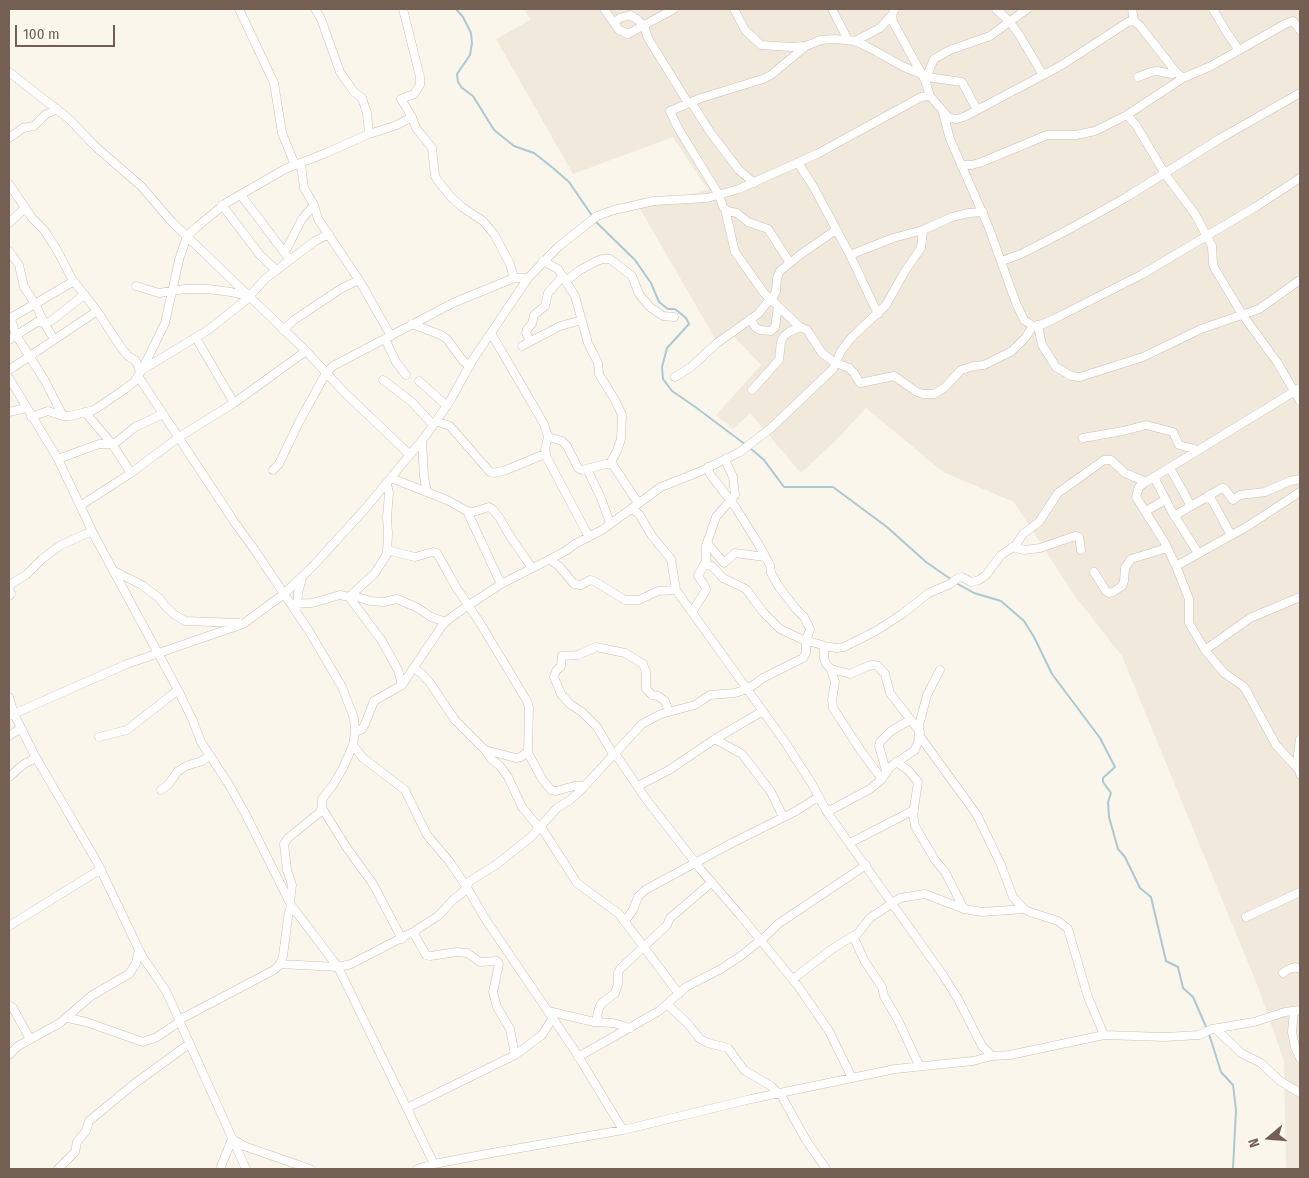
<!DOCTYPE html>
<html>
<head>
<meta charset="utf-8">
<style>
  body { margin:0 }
  #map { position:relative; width:1309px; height:1178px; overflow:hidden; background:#fbf6ec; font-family:"Fira Sans Condensed",sans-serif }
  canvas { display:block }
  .frame { position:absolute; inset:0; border:10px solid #736052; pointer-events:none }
  .north { position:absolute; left:1244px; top:1113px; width:50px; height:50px; -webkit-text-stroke:4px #fdfaf3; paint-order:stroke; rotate:252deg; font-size:14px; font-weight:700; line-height:20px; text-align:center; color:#736052 }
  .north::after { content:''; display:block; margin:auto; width:18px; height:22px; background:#736052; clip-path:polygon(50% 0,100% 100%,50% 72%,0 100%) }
  .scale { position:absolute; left:15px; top:25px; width:100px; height:22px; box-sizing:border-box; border:2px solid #736052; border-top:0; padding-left:6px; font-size:15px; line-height:18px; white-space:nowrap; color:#736052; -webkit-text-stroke:4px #fdfaf3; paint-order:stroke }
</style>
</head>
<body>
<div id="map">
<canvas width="1309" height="1178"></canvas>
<div class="frame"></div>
<div class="north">N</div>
<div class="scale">100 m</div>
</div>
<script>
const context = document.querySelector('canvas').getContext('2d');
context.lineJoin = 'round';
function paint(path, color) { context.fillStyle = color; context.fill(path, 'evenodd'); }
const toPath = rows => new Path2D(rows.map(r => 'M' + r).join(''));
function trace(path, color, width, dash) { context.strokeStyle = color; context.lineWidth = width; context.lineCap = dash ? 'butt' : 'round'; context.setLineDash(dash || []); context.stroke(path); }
paint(toPath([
  [524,9,1300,9,1300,1169,1286,1169,1284,1061,1258,987,1122,656,1074,595,1014,502,943,472,866,408,839,437,801,473,750,413,733,429,716,415,761,365,730,332,717,342,639,207,708,190,673,137,573,174,496,39,530,20]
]), '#f1e9db');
trace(toPath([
  [456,9,463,17,471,33,472,43,470,55,457,74,458,82,462,88,473,96,494,130,514,146,534,153,553,168,569,182,593,217],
  [595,221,635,260,651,283,659,302,668,309,675,309,686,318,689,324,667,348,662,367,663,379,672,391,694,406,746,445],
  [750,448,764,460,784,487,833,487,887,527,926,562,952,580],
  [956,583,974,593,1001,601,1024,621,1034,637,1052,674,1100,738,1115,767,1103,778,1103,782,1111,793,1108,802,1109,817,1118,849,1125,857,1140,888,1151,897,1166,961,1178,967,1183,988,1193,997,1207,1029],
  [1209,1034,1221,1072,1233,1085,1236,1110,1233,1169]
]), '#aac9d3', 2);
const minor = toPath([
  [239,9,274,83,282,133,295,165],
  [315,9,321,19,340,72,354,92,362,98,367,113,369,134],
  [403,9,420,77,420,85,414,94,401,99,412,117,416,128,432,148,435,176,438,181,451,197,462,207,483,221,494,234,510,264,514,278],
  [604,9,619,30,628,34,674,9],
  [734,9,745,30,761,45,791,47,804,46],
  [832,9,848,40],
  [895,9,892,15,893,22,925,80,930,96],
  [996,9,1010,22,1020,36,1043,75],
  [1132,9,1134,21],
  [1213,9,1227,33,1239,50],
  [614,23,620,18,630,15,638,20,644,26,648,38,688,103],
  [855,41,880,28,892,15],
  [9,72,69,119,96,147,141,186,172,222,306,351,344,392,410,455],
  [927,77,962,82,977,110],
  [1138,77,1151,72,1157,71,1172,74,1176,72],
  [925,80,934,59,950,50,990,36,1027,9],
  [691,102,710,132,739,170,754,183],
  [943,113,950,139,989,228,1016,303,1024,320,1033,326,1043,324,1054,319,1141,275,1257,206,1300,178],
  [1127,115,1136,125,1165,174,1195,214,1212,246,1213,264,1215,269,1242,314,1277,362,1300,401],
  [9,138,23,128,34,126,45,115,57,109],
  [798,163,813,186,850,255,878,314],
  [301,164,304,188,314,205,318,219,359,280,391,336],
  [961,165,972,165,982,162,1047,135,1076,135,1095,131,1127,115,1183,78],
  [9,184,32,218,44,230,57,250,72,279,97,311,120,346,128,356,136,361,140,372],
  [241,195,290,260],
  [222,205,260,255,276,270],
  [725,209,735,252,764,293,800,327,807,330,822,353,834,362,849,368,854,373,860,383,894,376,917,392,923,394,934,394,944,388,961,370,974,366,984,365,1012,351,1025,338,1033,326],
  [9,223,25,208],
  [9,251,19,265,24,287,36,305,44,323,54,339],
  [285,252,302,219,314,205],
  [850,255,893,238,923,230,952,217,969,213,983,212],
  [543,261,558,269,575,296,588,343,598,363,599,374,616,402,622,415,621,439,617,451,610,464],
  [1002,261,1021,254,1064,232,1125,198,1221,138,1300,93],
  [790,263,768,229,748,222,737,213,727,211,723,207,719,195,678,128,670,111,701,98,763,79,771,75,806,46,821,40,835,39,855,41,866,46,904,67,921,74],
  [566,281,580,270,597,261,602,259,610,259,632,276,639,294,650,307,663,316,674,317],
  [136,286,159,293,185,289,208,289,231,292,246,296],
  [772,300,776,291,777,278,780,271,801,254,836,230],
  [9,319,74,281],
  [11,319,16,335,45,381,63,416],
  [750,319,756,328,760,330,771,331,775,327,778,307],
  [412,324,441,335,447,339,463,361,470,366],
  [1038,326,1042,345,1056,367,1071,376,1080,377,1143,357,1201,329,1259,309,1300,280],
  [283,330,294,320,342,288,359,280],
  [491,333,544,424,548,437,545,449,547,458,589,537],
  [196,338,234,403],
  [385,339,396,362,406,375],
  [9,340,37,322,44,323,51,321,84,295],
  [530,341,526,333,527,329,532,324,534,315,545,306,548,293,563,276],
  [522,346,560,326,582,320],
  [9,370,97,311],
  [142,370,165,323,179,260,187,236,198,226,226,203,285,169,326,153,369,134,397,125,412,117],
  [138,376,235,523,254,549,309,631,342,687,354,718,355,732,353,745,343,768,333,785,322,799,322,808,319,813,288,838,284,844,287,870,292,885,290,901],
  [675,377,691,367,717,343,758,314,770,299],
  [9,378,58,459,94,535,178,690,193,721,201,742,228,783,246,815,291,905,338,967,434,1164],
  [383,380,412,402,433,425],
  [419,381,447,406],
  [752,390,779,360,781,342,784,336,789,332,800,327],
  [9,412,26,408],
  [85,412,112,444,131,473],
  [31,417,48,411,63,416,70,416,94,410,125,389,134,382,142,370,208,330,246,300,266,278,315,241,329,234],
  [436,421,450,426,490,472,494,473,506,470,545,454],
  [548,437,562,441,567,446,578,468,582,470,606,464,613,465,638,503],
  [1083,438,1123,431,1146,425,1173,432,1179,445,1198,450],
  [422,441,424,477,427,492],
  [58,459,99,444,114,444,135,427,163,414],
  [708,467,710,474,736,508,759,545,770,565,771,573,779,587,796,609,804,617,810,629,806,641,806,653,803,658,763,678,752,686,746,687],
  [1170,468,1191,506],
  [587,469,601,498,610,523],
  [273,470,279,464,298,424,326,373,333,366,453,303,514,278,528,278],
  [1154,477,1171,510,1198,553],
  [391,478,447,500,467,511,473,512,489,507,492,509,499,517,510,536,532,568],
  [1209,495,1231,535],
  [80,506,131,473,179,437,234,403,306,351],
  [632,509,639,514,652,536,671,559,676,590,785,742,812,784,827,812,943,975,958,999,982,1046,992,1056],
  [467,511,501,584],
  [1146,511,1165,500],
  [1174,516,1222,488,1224,488,1233,500,1240,495,1265,492,1290,481,1300,479],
  [707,543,724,563,735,553,765,557],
  [1012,547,1024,550,1040,548,1075,536,1079,537,1081,550],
  [387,550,415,557,433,552,437,553,456,587,480,623,527,701,529,708,528,753,542,779,551,790,556,791,574,786,584,786],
  [550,560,559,566,574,584,581,585,590,580,594,581,625,600,639,600,658,591,676,590],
  [704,565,712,566,723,578,746,589,763,612,780,629,801,639,822,645,824,646,824,658,826,664,831,669,850,674,868,666,873,665,878,666,885,674,890,693,920,732],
  [1176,566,1248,526,1300,492],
  [114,571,142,585,159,598,166,607,175,615,185,621,239,623],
  [1094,572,1106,591,1109,593,1113,592,1122,586,1124,581,1125,568,1131,559,1167,548],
  [351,595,370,601,384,602,397,599,418,608,431,617,446,622],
  [9,596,11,594,9,589,11,584,26,575,42,559,61,545,92,531],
  [349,597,375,573,387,554,388,533,387,517,389,493,387,484],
  [291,604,312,603,340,595,349,597,382,641,398,670,402,685],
  [297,608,298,593,302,578],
  [692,612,706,590,705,586,698,576,706,561,706,546,716,517,735,495,733,477,726,462,727,458],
  [824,646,837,648,844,647,876,631,902,614,929,593,950,584,958,578,962,577,971,582,979,580,986,575,1001,555,1015,546,1023,534,1039,522,1058,493,1104,460,1111,460,1125,473,1146,482],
  [1205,650,1250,618,1300,597],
  [414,668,422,674,430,683,455,720,485,750,516,758,521,757,527,752],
  [831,669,835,682,832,700,833,708,861,751,882,779],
  [9,697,14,714,35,756,97,862,142,956,166,991,173,1006,179,1020,246,1169],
  [9,716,127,664,243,624,284,594,313,566,365,509,427,434,450,401,472,361,528,278,558,247,597,216,614,210,654,201,707,198,739,189,819,153,921,97,930,96,949,118,957,119,966,116,1062,65,1128,22,1134,21,1140,26,1176,72,1183,78,1211,66,1285,24,1293,21,1300,30],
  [355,732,362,729,365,724,374,701,402,685,442,626,449,619,463,609,501,584,564,552,575,544,602,530,661,487,699,472,740,452,771,428,833,369,841,351,851,338,886,305,905,271,921,248,923,230],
  [919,735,977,815,1001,865,1013,897,1024,909,1030,912,1058,921,1068,929,1088,997,1104,1035],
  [9,736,21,728],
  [99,737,127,730,178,690],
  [715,739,742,754,771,792,783,817],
  [1300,739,1297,763,1300,774],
  [353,745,363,758,405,790,427,835,449,861,466,886,486,920,575,1051,623,1130],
  [485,750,491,759,500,766,508,777,522,807,540,829],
  [614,752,646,799,701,870,740,915,798,986,829,1031,852,1078],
  [613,754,597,727,582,712,570,704,561,694,554,677,556,671,561,666,562,656,578,655,596,647,625,653,643,664,646,672,646,689,652,695,658,696,665,701,669,712],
  [896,762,908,770,918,782,913,814,915,826,935,860,945,872,964,909],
  [1298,769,1276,745,1246,690,1243,686,1224,673,1205,650,1189,623,1189,599,1176,566,1165,543,1136,497,1139,487,1146,482,1300,388],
  [886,771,879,746,880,742,891,731,910,720],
  [9,777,24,764,36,758],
  [638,786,669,770,715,739,763,711],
  [161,790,169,784,177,772,186,766,202,761,210,756],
  [322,808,347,848,373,884,402,939],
  [827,812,870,789,882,779,890,767,915,750,919,739,919,725,927,695,940,670],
  [541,827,577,883,619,914,679,994],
  [850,843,914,810],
  [1246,917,1300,892],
  [625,921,633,910,638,897,645,890,732,843,796,811,818,797],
  [9,926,101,869],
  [413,932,426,955,430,956,457,952,467,953,480,962,497,961,499,964,493,992,497,1007,510,1029,515,1055],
  [853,936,865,962,882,987,884,996,898,1020,919,1065],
  [280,964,338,967,351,964,413,932,438,916,454,899,463,892,470,881,497,864,531,837,557,808,570,800,579,792,642,724,661,714,695,705,710,695,735,693,747,689],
  [1283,973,1287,970,1295,967,1300,969],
  [793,979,832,949,858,933,870,918,900,898,925,894,964,909,982,912,1024,909],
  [667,1004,688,1024,700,1039,708,1043,728,1048,744,1070,771,1086,778,1093],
  [9,1005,13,1008,30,1039],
  [548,1011,594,1022,613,1023,630,1028],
  [1294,1011,1292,1032,1295,1047,1300,1058],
  [68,1018,86,1022,143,1042,157,1037,179,1022],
  [179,1020,274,970,280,964,283,956,288,917,291,905],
  [599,1022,597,1017,599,1008,601,1004,615,993,618,984,618,973,620,969,667,925,670,918,712,882],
  [1216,1029,1241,1053,1261,1063,1280,1081,1300,1093],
  [9,1055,18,1046,60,1023,91,996,129,974,136,963,139,950],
  [578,1057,659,1011,686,987,721,969,742,955,767,935,778,924,866,865],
  [780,1093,806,1140,826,1169],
  [407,1108,515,1055,542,1035,552,1019],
  [58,1169,75,1152,77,1142,86,1131,89,1121,134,1084,189,1044],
  [220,1169,232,1139,244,1146,310,1169],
  [417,1169,434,1164,492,1153,623,1130,751,1099,895,1069,973,1061,992,1056,1010,1055,1104,1035,1165,1037,1199,1035,1212,1029,1254,1022,1285,1012,1300,1010]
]);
trace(minor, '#ccbfb3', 9);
trace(minor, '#fff', 8);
</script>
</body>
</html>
